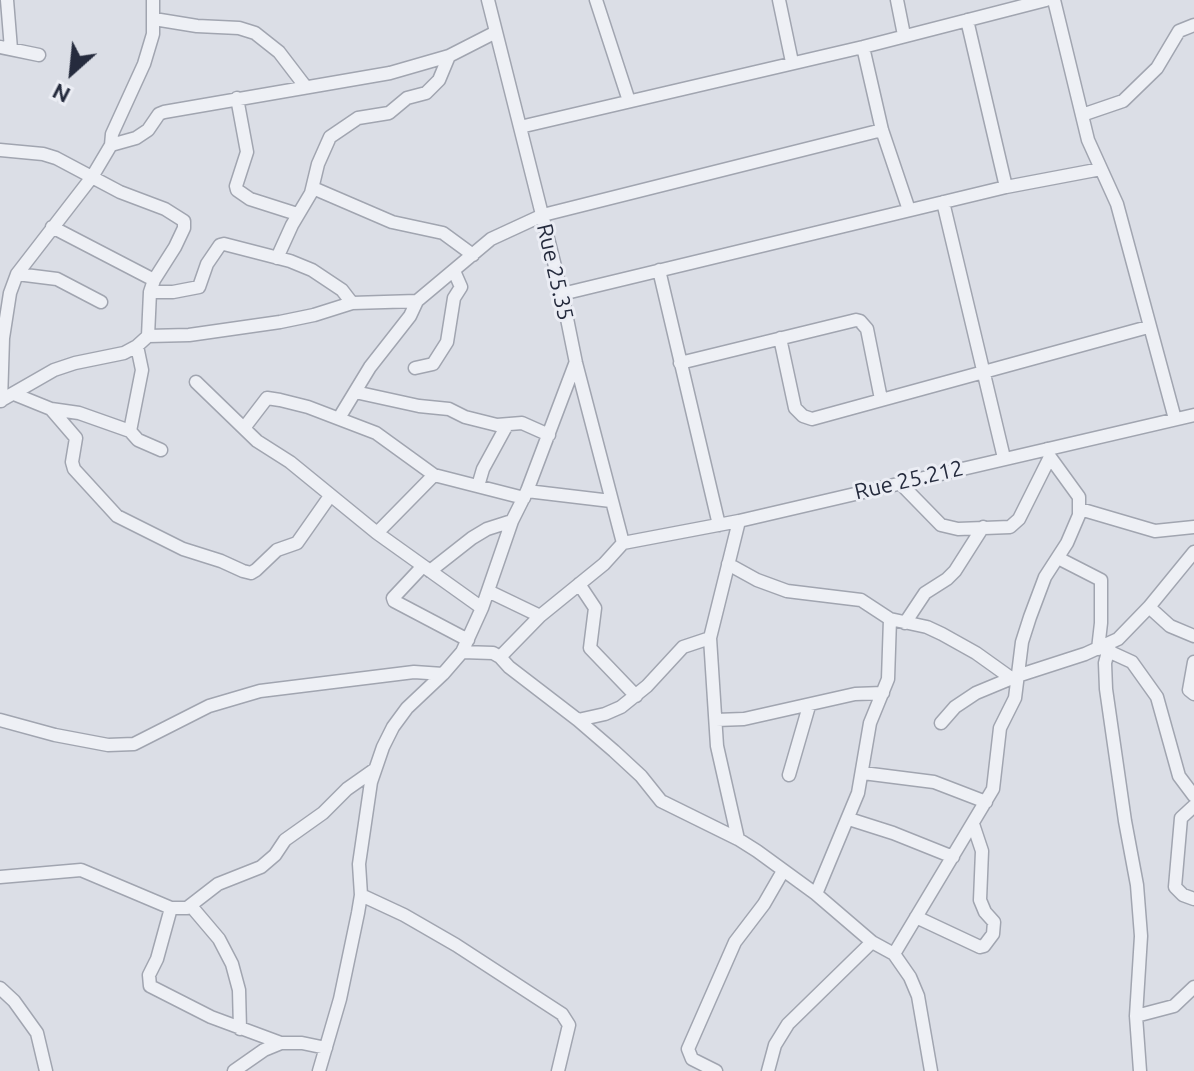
<!DOCTYPE html>
<html>
<head>
<meta charset="utf-8">
<style>
  body { margin:0 }
  #map { position:relative; width:1194px; height:1071px; overflow:hidden; background:#dbdee6; font-family:Ubuntu,sans-serif }
  canvas { display:block }
  .north { position:absolute; left:32px; top:32px; width:80px; height:80px; -webkit-text-stroke:6px #ebedf4; paint-order:stroke; rotate:207deg; font-size:22px; font-weight:700; line-height:32px; text-align:center; color:#252b3d }
  .north::after { content:''; display:block; margin:auto; width:28px; height:36px; background:#252b3d; clip-path:polygon(50% 0,100% 100%,50% 72%,0 100%) }
</style>
</head>
<body>
<div id="map">
<canvas width="1194" height="1071"></canvas>
<div class="north">N</div>
</div>
<script>
const context = document.querySelector('canvas').getContext('2d');
context.lineJoin = 'round';
const toPath = rows => new Path2D(rows.map(r => 'M' + r).join(''));
function trace(path, color, width, dash) { context.strokeStyle = color; context.lineWidth = width; context.lineCap = dash ? 'butt' : 'round'; context.setLineDash(dash || []); context.stroke(path); }
function drawText(font, color, halo, rows, align = 'center') {
  context.font = font + ' Ubuntu,sans-serif'; context.lineWidth = 6; context.setLineDash([]); context.textBaseline = 'middle'; context.strokeStyle = halo; context.fillStyle = color; for (const [text, x, y, turn = 0] of rows) {
    context.save(); context.translate(x, y); context.rotate((+turn || 0) * Math.PI / 180); context.textAlign = isNaN(turn) ? turn : align; if (halo) context.strokeText(text, 0, 0); context.fillText(text, 0, 0); context.restore();
  }
}
const street = toPath([
  [7,0,11,49],
  [488,0,562,294,576,363,623,543],
  [596,0,629,101],
  [779,0,792,62],
  [897,0,904,35],
  [1054,0,1088,140,1117,204,1175,419],
  [154,19,197,26,239,28,255,33,279,52,305,86],
  [967,20,1006,187],
  [0,47,39,55],
  [863,47,882,130,909,210],
  [237,98,247,152,236,186,237,190,250,199,297,214],
  [1082,115,1123,101,1157,68,1179,31,1194,25],
  [520,127,863,47,1046,0],
  [111,145,112,134,144,64,153,34,153,0],
  [0,150,43,154,56,158,120,192,165,209,184,221,184,228,175,247,154,280,150,292,173,292,199,287,207,264,220,245,224,244,290,261,312,270,342,290,352,303],
  [313,188,392,222,443,233,473,255],
  [943,202,1004,458],
  [52,227,154,280],
  [277,258,292,225,311,193,318,164,330,137,358,118,389,113,407,98,426,93,439,80,449,56],
  [659,270,719,525],
  [17,274,57,279,101,302],
  [562,294,1006,187,1101,169],
  [148,336,150,292],
  [780,338,795,408,803,416,812,419,1148,327],
  [680,363,856,320,860,321,867,329,881,399],
  [415,368,433,364,447,342,454,298,461,287,454,271],
  [196,382,257,441,290,462,377,533,482,608],
  [355,392,419,406,449,409,465,417,497,425,522,423,549,435],
  [14,394,51,409,79,413,130,431,142,370,137,346],
  [0,401,54,370,75,363,124,353,137,346,148,336,189,335,280,322,314,315,352,303,417,301,491,239,543,215,882,130],
  [1,401,3,338,10,293,17,274,92,177,111,145,136,138,148,130,159,114,164,112,390,73,449,56,496,32],
  [51,409,76,438,72,462,74,469,117,516,183,549,221,561,243,571,251,573,256,570,277,550,297,543,330,496],
  [339,418,370,367,410,316,417,301],
  [244,428,267,398,280,400,308,407,376,433,434,475],
  [130,431,138,440,161,450],
  [900,483,941,525,958,529,1010,527,1019,519,1050,457],
  [478,486,483,469,507,425],
  [527,491,611,501],
  [1080,509,1155,531,1194,527],
  [377,533,434,475,524,498],
  [623,543,739,521,1194,415],
  [1058,558,1101,580,1101,623,1098,649],
  [728,564,757,580,787,591,861,600,890,619,927,627,942,634,976,653,1011,678],
  [423,566,393,598,394,601,468,640],
  [430,571,472,538,487,529,512,521],
  [579,584,595,608,590,648,636,696],
  [488,591,540,616],
  [1149,607,1170,626,1194,636],
  [905,623,925,593,947,579,955,571,983,527],
  [1110,644,1105,663,1106,689,1125,821,1137,885,1141,936,1136,1016,1140,1071],
  [1108,651,1132,662,1157,697,1179,776,1194,796],
  [462,652,482,608,512,521,527,491,575,364],
  [500,657,509,667,578,720,614,751,641,776,661,801,738,839,757,851,816,894,872,942,894,954,910,977,918,996,931,1071],
  [1194,662,1189,690,1194,694],
  [0,720,55,735,108,745,134,744,209,706,260,691,414,672,443,674],
  [578,720,605,714,621,707,647,686,683,647,710,638],
  [716,720,744,719,855,694,883,693],
  [941,723,955,707,976,693,1017,676,1085,654,1118,639,1149,607,1194,552],
  [863,773,934,782,986,802],
  [789,775,809,706],
  [1194,806,1181,818,1175,887,1183,895,1194,899],
  [849,819,893,833,953,857],
  [738,839,717,746,710,638,739,521],
  [0,877,81,870,171,908,187,908,218,884,261,867,275,855,285,840,323,813,347,789,374,770],
  [816,894,858,793,870,723,888,679,890,619],
  [361,895,404,915,456,945,562,1014,569,1025,558,1071],
  [191,906,219,939,232,964,239,990,240,1029],
  [171,908,157,959,149,975,150,986,211,1017,281,1043],
  [916,917,980,947,984,946,993,934,994,922,985,912,980,900,982,851,973,824],
  [894,954,993,789,1000,728,1015,698,1022,642,1030,617,1045,577,1067,543,1079,515,1079,497,1050,457,1047,449],
  [0,988,14,1001,37,1033,46,1071],
  [1136,1016,1174,1006,1194,987],
  [234,1071,264,1050,281,1043,302,1043,326,1048],
  [319,1071,340,999,358,913,361,895,359,864,371,782,383,747,393,727,407,708,443,674,462,652,493,653,500,657,540,616,604,564,623,543],
  [716,1071,692,1059,688,1049,735,942,764,904,783,871],
  [768,1071,775,1045,788,1024,872,942]
]);
trace(street, '#a1a5b0', 15);
trace(street, '#eef0f5', 12);
drawText('22px', '#252b3d', '#ebedf4', [
  ["Rue 25.35",555,272,77],
  ["Rue 25.212",909,480,-13]
]);
</script>
</body>
</html>
